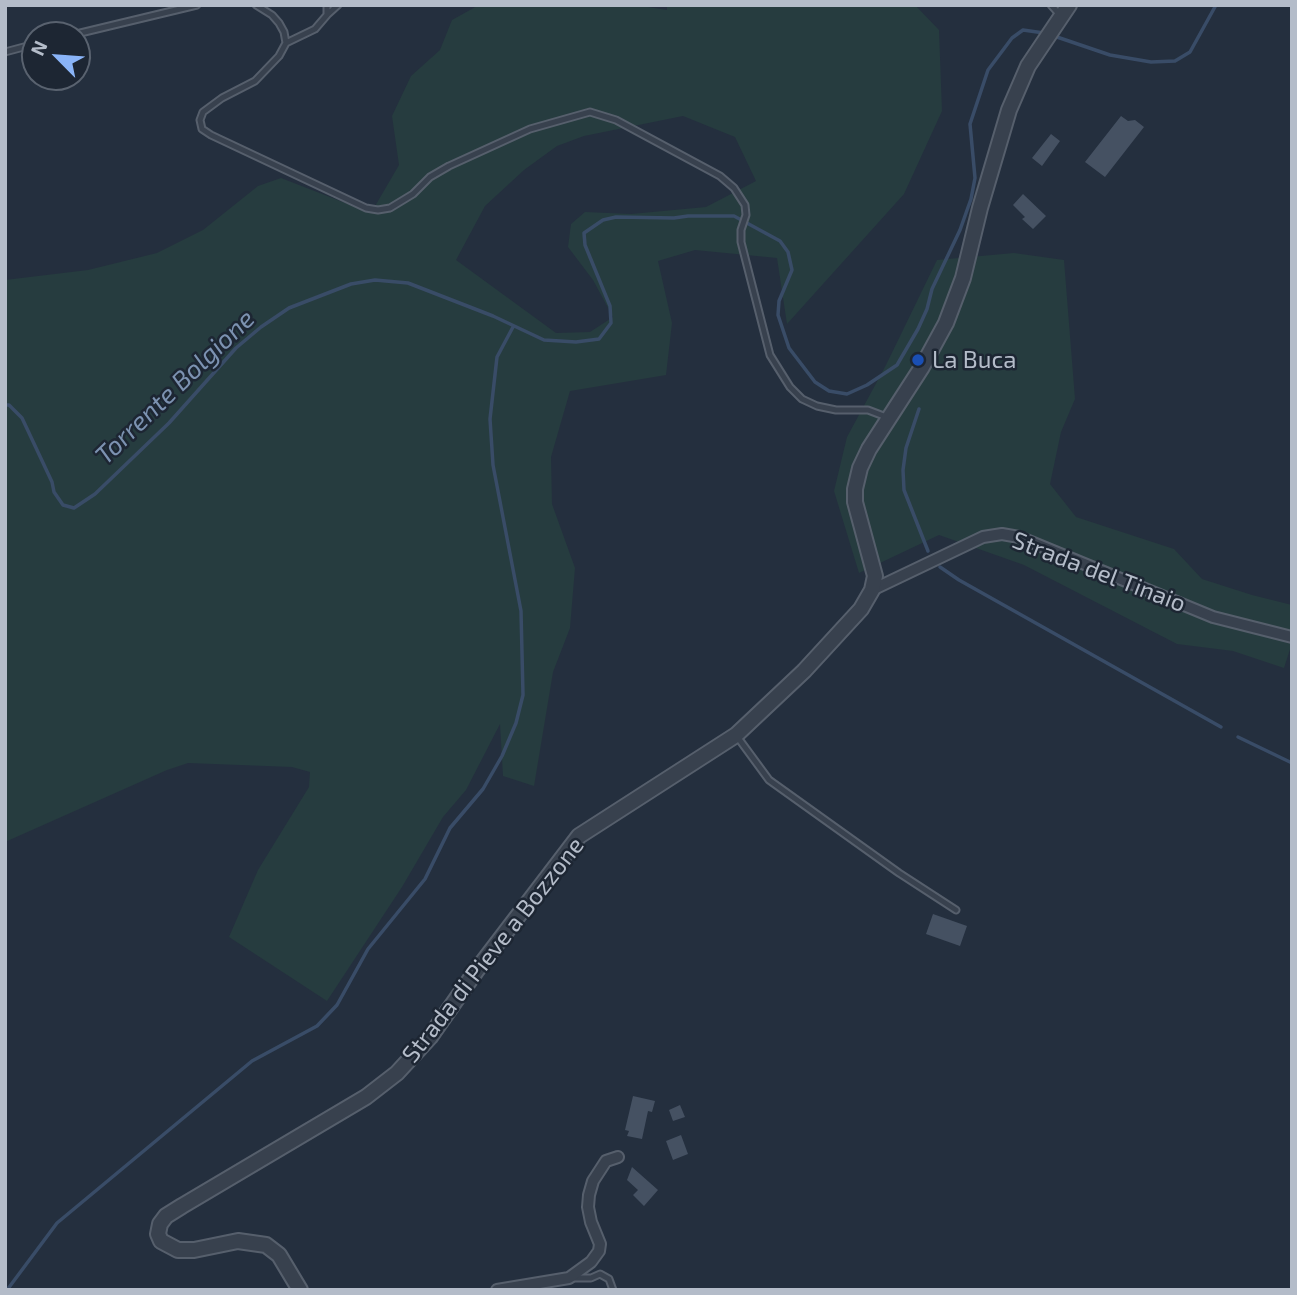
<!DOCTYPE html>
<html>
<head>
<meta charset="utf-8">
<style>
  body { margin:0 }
  #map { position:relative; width:1297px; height:1295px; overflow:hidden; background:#242f3e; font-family:"Exo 2",sans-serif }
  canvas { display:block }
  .frame { position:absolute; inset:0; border:7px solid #b4bcc9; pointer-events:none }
  .north { position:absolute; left:21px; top:21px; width:70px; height:70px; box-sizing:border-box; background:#1d2633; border:2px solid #59626f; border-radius:50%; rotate:295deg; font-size:19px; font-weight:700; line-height:28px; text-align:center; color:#b4bcc9 }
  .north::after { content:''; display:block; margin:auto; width:24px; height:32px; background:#8ab4f8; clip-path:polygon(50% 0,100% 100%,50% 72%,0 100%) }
</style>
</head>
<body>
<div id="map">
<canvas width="1297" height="1295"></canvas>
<div class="frame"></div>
<div class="north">N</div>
</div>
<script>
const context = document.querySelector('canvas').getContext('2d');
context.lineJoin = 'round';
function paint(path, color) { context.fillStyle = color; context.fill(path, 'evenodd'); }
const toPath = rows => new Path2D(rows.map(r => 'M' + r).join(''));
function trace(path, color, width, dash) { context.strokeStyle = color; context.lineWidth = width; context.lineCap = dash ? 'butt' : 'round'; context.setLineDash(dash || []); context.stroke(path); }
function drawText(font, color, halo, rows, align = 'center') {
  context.font = font + ' "Exo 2",sans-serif'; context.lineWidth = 5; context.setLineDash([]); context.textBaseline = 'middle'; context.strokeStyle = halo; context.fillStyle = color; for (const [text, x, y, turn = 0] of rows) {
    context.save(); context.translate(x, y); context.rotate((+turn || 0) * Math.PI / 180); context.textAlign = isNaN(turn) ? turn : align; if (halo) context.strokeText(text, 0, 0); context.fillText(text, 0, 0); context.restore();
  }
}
paint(toPath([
  [479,5,635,5,667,10,667,5,915,5,939,30,942,111,904,194,787,324,777,258,695,250,658,261,672,323,666,375,570,391,551,457,552,504,575,568,570,628,553,672,534,786,503,776,500,724,466,790,443,817,402,887,327,1001,229,937,258,870,309,787,310,772,292,767,188,763,167,770,5,842,5,280,88,270,157,253,203,230,258,186,281,178,371,213,399,165,392,116,411,76,440,50,452,20],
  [683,116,735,137,756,181,706,207,631,214,585,212,571,224,568,247,593,280,613,317,590,332,556,333,456,260,485,206,524,170,557,146,584,136],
  [1014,253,1064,260,1075,399,1061,432,1050,484,1076,517,1174,549,1202,579,1252,595,1292,605,1292,643,1284,668,1233,651,1177,644,1024,565,939,535,859,573,834,491,847,437,886,365,937,260]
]), '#263c3f');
trace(toPath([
  [1054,36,1110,55,1151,62,1175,61,1190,52,1216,5],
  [5,405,9,405,22,418,52,482,54,492,63,505,74,508,95,494,169,423,236,348,261,327,289,308,351,284,375,280,408,283,493,316,544,340,576,342,599,339,611,323,610,306,585,245,584,233,603,220,616,217,674,218,688,216,734,216,780,241,788,252,792,270,779,301,778,315,789,348,815,382,829,391,847,394,867,385,897,365,918,329,927,309,932,289,960,230,971,199,975,178,970,124,988,70,1012,38,1023,30,1044,33],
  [919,409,906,448,903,470,904,490,928,551],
  [940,567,959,580,1221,727],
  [1238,737,1292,763],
  [7,1290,57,1223,252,1061,317,1026,337,1005,368,949,425,879,450,828,483,789,502,756,516,723,523,695,521,611,493,465,490,419,497,357,513,327]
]), '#394c67', 3.5);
paint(toPath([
  [1121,116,1128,121,1135,120,1144,127,1105,177,1085,162],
  [1051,134,1060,141,1042,166,1032,158],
  [1023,194,1046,216,1033,229,1022,219,1025,217,1013,205],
  [933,914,967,926,960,946,926,934],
  [633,1096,655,1101,652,1112,648,1111,642,1139,627,1136,629,1131,625,1130],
  [680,1105,685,1117,673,1121,669,1110],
  [681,1135,688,1154,673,1160,666,1141],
  [632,1167,658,1190,644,1206,633,1195,638,1190,627,1180]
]), '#455162');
const service = toPath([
  [256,5,272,15,279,23,284,32,286,43,279,56,255,81,222,98,203,112,200,120,202,129,211,135,366,208,378,210,390,208,413,194,430,177,449,166,530,129,590,112,616,120,720,176,734,188,745,205,746,215,741,230,741,242,770,355,790,387,802,399,817,406,836,410,868,410,889,418],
  [1051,5,1061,16],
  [327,15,338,5],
  [72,35,197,5],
  [286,43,315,29,327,15,327,5],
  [5,52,35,44],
  [736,735,769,780,899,873,956,910],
  [572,1278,591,1278,600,1274,609,1279,613,1290]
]);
const minor = toPath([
  [872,590,983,537,1002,534,1019,537,1213,617,1292,637],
  [497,1290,569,1278,591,1262,599,1251,600,1244,591,1222,588,1207,589,1195,593,1181,606,1161,618,1157]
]);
const tertiary = toPath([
  [300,1290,279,1255,266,1245,238,1241,194,1250,178,1250,161,1241,158,1234,160,1224,166,1216,182,1206,366,1097,397,1073,430,1037,476,971,579,836,736,735,804,671,861,609,872,590,875,576,855,502,855,489,860,468,869,449,922,367,946,323,963,278,980,208,1009,110,1028,66,1069,5]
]);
trace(service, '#565f6c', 9);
trace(minor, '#565f6c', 14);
trace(tertiary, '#565f6c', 18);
trace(service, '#38414e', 5);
trace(minor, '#38414e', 10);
trace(tertiary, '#38414e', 14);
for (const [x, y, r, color] of [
  [918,360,7,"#1a4fb4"]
]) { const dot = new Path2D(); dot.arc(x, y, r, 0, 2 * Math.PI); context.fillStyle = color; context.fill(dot); trace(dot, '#1d2633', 2.5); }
drawText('24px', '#b4bcc9', '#1d2633', [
  ["La Buca",932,360]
], 'left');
drawText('24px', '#b4bcc9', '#1d2633', [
  ["Strada del Tinaio",1099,572,21],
  ["Strada di Pieve a Bozzone",493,950,-52]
]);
drawText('italic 26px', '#7c92b1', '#1d2633', [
  ["Torrente Bolgione",175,387,-44]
]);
</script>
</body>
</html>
